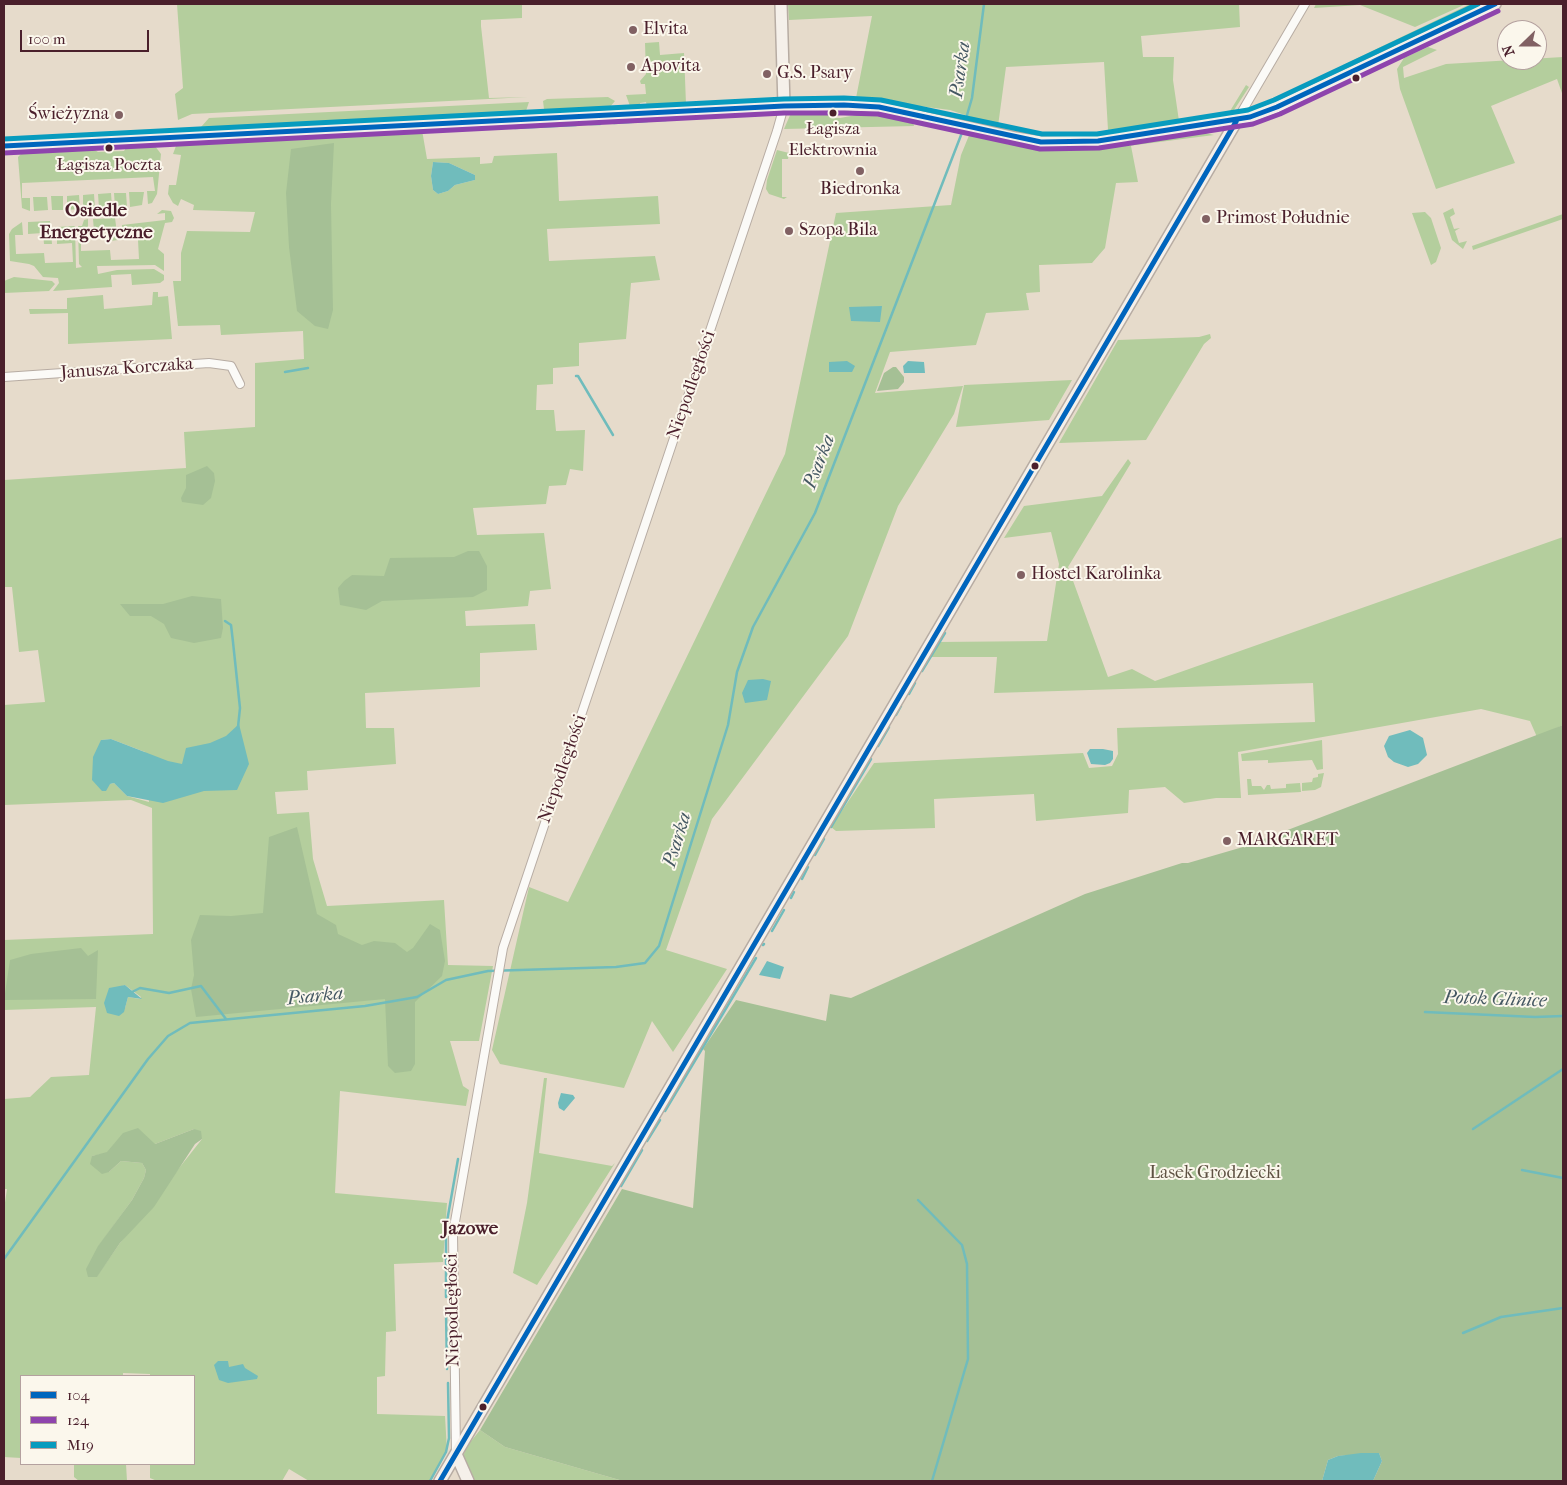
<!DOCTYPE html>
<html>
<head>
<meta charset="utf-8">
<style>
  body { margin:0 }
  #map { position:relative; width:1567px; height:1485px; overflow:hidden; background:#e6dbcb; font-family:"IM FELL French Canon",serif }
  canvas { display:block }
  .frame { position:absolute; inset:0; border:5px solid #4a1f2b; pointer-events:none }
  .legend { position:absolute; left:20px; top:1375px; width:175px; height:90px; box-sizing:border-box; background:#fbf7ec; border:1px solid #b4a19f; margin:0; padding:6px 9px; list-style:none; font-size:15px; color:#4a1f2b }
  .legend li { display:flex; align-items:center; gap:10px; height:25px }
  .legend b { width:25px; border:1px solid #b4a19f }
  .north { position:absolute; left:1497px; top:20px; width:50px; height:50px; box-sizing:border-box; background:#fbf7ec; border:1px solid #b4a19f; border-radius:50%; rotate:248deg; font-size:14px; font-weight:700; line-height:20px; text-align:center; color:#4a1f2b }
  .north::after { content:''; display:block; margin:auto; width:18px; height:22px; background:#816163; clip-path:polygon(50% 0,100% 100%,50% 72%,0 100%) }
  .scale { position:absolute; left:20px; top:30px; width:129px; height:22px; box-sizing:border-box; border:2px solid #4a1f2b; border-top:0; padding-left:6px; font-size:15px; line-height:18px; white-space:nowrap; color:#4a1f2b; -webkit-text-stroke:4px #fbf7ec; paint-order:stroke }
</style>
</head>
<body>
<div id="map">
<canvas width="1567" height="1485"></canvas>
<div class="frame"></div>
<ul class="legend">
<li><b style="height:6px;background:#0065bd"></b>104</li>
<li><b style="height:6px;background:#8e44ad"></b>124</li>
<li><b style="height:6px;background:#079bbe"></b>M19</li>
</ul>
<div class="north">N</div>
<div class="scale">100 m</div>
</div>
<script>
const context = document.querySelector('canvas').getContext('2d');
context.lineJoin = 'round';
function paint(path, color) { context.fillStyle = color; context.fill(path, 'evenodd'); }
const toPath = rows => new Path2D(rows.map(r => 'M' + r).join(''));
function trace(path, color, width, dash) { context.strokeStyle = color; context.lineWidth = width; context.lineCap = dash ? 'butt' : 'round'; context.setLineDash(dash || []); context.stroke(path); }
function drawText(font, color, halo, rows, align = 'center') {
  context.font = font + ' "IM FELL French Canon",serif'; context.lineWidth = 4; context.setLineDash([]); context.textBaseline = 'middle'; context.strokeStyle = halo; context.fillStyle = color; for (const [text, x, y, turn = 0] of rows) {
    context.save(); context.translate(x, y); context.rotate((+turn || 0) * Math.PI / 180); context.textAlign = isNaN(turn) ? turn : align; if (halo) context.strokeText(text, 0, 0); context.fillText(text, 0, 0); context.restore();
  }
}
paint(toPath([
  [177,4,522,4,522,18,481,20,481,26,489,98,528,97,192,114,178,120,175,94,183,88],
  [788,4,1239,4,1240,27,1141,36,1143,57,1174,57,1173,80,1179,121,1108,130,1104,62,1006,67,998,126,950,110,856,98,872,16,789,20],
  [1316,4,1466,4,1415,27,1360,5,1314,8],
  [1470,4,1478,4,1352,64,1344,67,1343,65],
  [659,42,660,55,684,53,686,104,647,106,646,102,640,103,640,106,630,106,626,95,646,94,645,84,641,84,640,81,646,74,645,43],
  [1428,47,1437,50,1403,67,1404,78,1446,64,1563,57,1563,96,1557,79,1491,106,1515,163,1436,189,1400,89,1397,69,1404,58],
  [1246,85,1249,87,1234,110,1226,114,1202,117,1230,111],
  [608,97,615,101,609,108,547,111,544,109,543,101,547,99],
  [529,102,526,111,516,114,317,125,201,127,209,118],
  [873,112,912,119,914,126,784,129,791,113,832,115,832,118,840,118],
  [422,130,427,159,480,157,480,164,492,163,494,156,557,153,559,201,658,196,660,224,547,229,549,261,655,256,660,280,631,283,626,339,579,343,579,366,553,368,553,384,537,385,536,410,554,410,556,431,585,430,583,471,570,469,566,485,549,486,546,504,473,508,477,535,544,533,551,589,530,591,528,606,465,611,466,626,535,624,537,650,480,653,480,687,365,693,366,728,394,728,396,764,307,771,308,790,275,792,277,814,309,812,313,859,327,906,444,900,448,965,493,966,479,1041,450,1041,463,1086,469,1090,466,1106,340,1091,335,1193,447,1203,443,1262,394,1264,396,1331,386,1332,385,1376,377,1377,377,1414,445,1416,447,1451,431,1481,309,1481,289,1469,282,1481,157,1481,150,1478,150,1464,194,1464,194,1376,150,1376,150,1374,123,1373,123,1376,21,1376,21,1458,4,1457,4,1209,7,1189,4,1189,4,1099,30,1097,51,1077,89,1075,96,1007,4,1010,4,940,153,934,152,808,131,800,4,805,4,705,45,702,38,650,19,652,12,587,4,587,4,480,186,468,184,432,255,427,255,363,304,359,303,331,221,335,220,325,178,326,173,281,181,281,181,253,187,231,250,232,255,212,193,210,194,205,181,199,178,206,173,203,168,194,169,185,176,185,181,155,173,154,176,146],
  [433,162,449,163,475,175,475,180,455,185,448,191,438,194,433,190,431,176],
  [111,739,145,752,149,802,127,796,114,783,110,784,101,740],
  [125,985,141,997,140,999,128,997,125,1008,117,988],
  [194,1129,202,1139,120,1243,97,1276,98,1247,132,1200,144,1178,146,1170,142,1163,121,1161,109,1172,92,1156,155,1144],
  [1203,130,1205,133,1214,135,1128,146,1131,146,1138,182,1116,183,1105,248,1092,263,1039,265,1040,292,1026,293,1029,310,986,313,976,345,890,352,875,393,963,386,954,414,898,506,848,636,712,819,666,950,727,969,673,1052,652,1021,624,1088,500,1064,492,1050,529,887,568,902,785,454,836,213,951,205,961,155,970,133,1010,145,1076,148],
  [155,146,161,154,157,194,152,203,148,204,147,191,155,191,153,177,22,183,22,198,30,198,30,211,22,208,18,157,22,153,93,149,98,152,124,151,126,148],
  [777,150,789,153,788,159,782,159,782,197,787,197,784,199,769,194,766,189,767,180],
  [129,192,144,192,142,205,130,207],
  [111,193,112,207,99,208,98,194],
  [114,193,126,193,127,207,115,207],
  [94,194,95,209,83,209,83,195],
  [79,195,80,209,67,210,67,196],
  [51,196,63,196,63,210,52,210],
  [33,197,47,197,48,210,34,211],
  [1453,208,1455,214,1450,217,1454,229,1460,228,1455,231,1459,243,1467,241,1463,249,1452,240,1443,213],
  [162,210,171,211,174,218,172,222,165,223,158,249,164,254,164,271,155,265,97,266,98,274,117,270,154,269,164,275,164,280,160,283,132,285,131,274,111,275,112,287,53,291,59,283,58,278,43,277,34,266,29,264,10,261,9,234,12,229,22,222,23,235,15,235,16,254,44,253,45,263,73,262,72,243,57,244,57,227,75,226,76,268,82,267,79,264,78,226,82,226,84,220,88,219,88,231,81,232,81,251,110,250,111,260,139,259,138,240,123,240,122,225,165,220,165,213,157,214],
  [1425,212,1431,218,1441,248,1436,262,1431,265,1412,213],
  [1563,214,1563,219,1473,250,1472,246],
  [115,218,118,240,110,241,109,230,94,231,93,219],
  [50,221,52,244,44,244,43,233,28,234,28,222],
  [14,277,52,281,55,284,49,291,4,293,4,281],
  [153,292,158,292,158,297,168,296,172,339,68,344,68,313,30,314,29,309,67,309,67,298,103,295,104,309,152,305],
  [1210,334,1211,338,1204,344,1146,440,1059,443,1118,340,1199,337],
  [1072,380,1049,420,956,427,964,385],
  [1128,459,1131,463,1068,567,1108,677,1132,669,1155,681,1563,537,1563,725,1537,737,1530,721,1481,709,1238,752,1241,798,1216,798,1184,803,1165,787,1129,790,1128,813,1036,821,1034,794,934,799,935,828,836,831,831,827,874,763,1083,753,1089,768,1112,766,1118,754,1117,728,1315,722,1313,683,994,693,997,657,927,657,938,642,1047,641,1059,564,1051,532,1004,538,1024,506,1102,496],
  [1322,740,1323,769,1317,770,1312,760,1268,763,1268,760,1242,761,1241,754],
  [1324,773,1321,787,1315,790,1302,791,1302,783,1312,782,1313,778,1318,777,1318,774],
  [1247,779,1251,779,1252,786,1261,786,1264,790,1267,785,1270,785,1271,789,1286,788,1286,784,1300,783,1301,792,1248,795],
  [544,1078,547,1078,539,1153,612,1166,615,1163,537,1285,513,1273,527,1203],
  [480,1430,505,1447,623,1481,474,1481,464,1463,463,1456,468,1445],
  [74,1464,126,1464,127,1481,79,1481,74,1477]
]), '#b4ce9d');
paint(toPath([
  [334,143,331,204,333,310,328,329,315,326,297,311,289,247,286,193,291,149],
  [893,367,896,367,904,377,904,382,898,389,877,391,884,373],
  [207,466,214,473,215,481,211,498,203,505,182,502,181,498,186,488,186,475],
  [468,551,479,551,487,566,487,590,473,597,382,601,366,610,340,605,338,588,344,581,352,575,384,576,390,558,454,557],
  [192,596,221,599,223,628,221,638,194,643,171,638,164,624,151,616,130,616,120,604,163,604],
  [1563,725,1563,1481,1373,1481,1382,1461,1379,1453,1338,1456,1328,1460,1322,1481,623,1481,505,1447,480,1430,622,1189,693,1208,705,1051,703,1049,736,1000,826,1021,830,994,851,998,1085,894,1182,863,1188,863,1243,847],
  [297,827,317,914,336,925,338,934,362,945,374,941,395,943,407,952,413,948,430,924,440,930,445,961,442,976,415,1002,415,1064,411,1071,395,1073,388,1066,385,999,196,1017,191,989,194,975,191,940,200,915,231,916,263,913,269,837],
  [81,948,88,956,98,950,96,999,4,1000,10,960,31,954],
  [138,1128,155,1144,194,1129,201,1131,202,1139,195,1144,154,1207,120,1243,97,1277,88,1277,86,1269,98,1246,132,1200,144,1178,146,1170,142,1163,121,1161,109,1172,102,1174,90,1164,92,1156,107,1152,123,1133]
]), '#a5c095');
paint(toPath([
  [433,162,449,163,475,175,475,180,455,185,448,191,438,194,433,190,431,176],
  [882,306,880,322,851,321,849,307],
  [847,361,855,366,852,372,829,372,829,362],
  [908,361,924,362,925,373,904,373,903,366],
  [763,679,771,681,767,700,745,703,742,693,748,680],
  [239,724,249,764,237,790,204,791,163,803,127,796,114,783,110,784,106,791,102,791,92,780,93,757,101,740,111,739,168,761,182,764,186,748,210,743,226,736],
  [1410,730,1423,738,1427,755,1418,764,1408,767,1394,762,1388,757,1384,746,1389,736],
  [1090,749,1103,749,1113,751,1113,759,1110,763,1105,765,1091,764,1087,753],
  [767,961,784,967,780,979,759,975],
  [125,985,142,999,128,997,124,1012,119,1016,107,1013,104,1003,109,988],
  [561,1093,573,1095,575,1098,564,1111,559,1108,558,1103],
  [218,1361,228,1361,229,1367,243,1364,245,1368,258,1376,257,1379,228,1383,219,1380,214,1365],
  [1361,1453,1379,1453,1382,1461,1373,1481,1322,1481,1328,1460,1338,1456]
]), '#70bcbc');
trace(toPath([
  [683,118,756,115],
  [653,120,666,120],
  [965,122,972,98,984,4],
  [614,123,647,121],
  [590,124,600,124],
  [515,128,576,125],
  [285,372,308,368],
  [576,376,578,376,613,435],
  [225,621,231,625,233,642,240,708,238,727],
  [922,671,945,633],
  [909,694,915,683],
  [896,715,901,706],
  [878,746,889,727],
  [831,827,871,759],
  [815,855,824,839],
  [802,879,808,867],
  [791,898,794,892],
  [772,931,784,910],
  [763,945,764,944],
  [132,992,140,988,169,993,201,986,226,1019],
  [1425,1012,1535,1017,1563,1016],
  [665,1111,756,958],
  [1473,1129,1563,1069],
  [647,1141,660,1120],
  [1522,1170,1563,1178],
  [621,1186,642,1150],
  [918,1200,962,1245,967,1264,968,1359,932,1481],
  [4,1259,148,1059,168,1036,190,1023,365,1006,417,997,446,980,488,971,616,967,645,963,659,946,728,725,737,672,753,627,815,513,963,130],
  [446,1297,446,1227,458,1159],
  [446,1312,447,1369],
  [1463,1333,1501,1317,1563,1308],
  [430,1481,446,1452,449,1438,448,1383]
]), '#70bcbc', 2.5);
const street = toPath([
  [1237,120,1305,4],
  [4,377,209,363,231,366,240,384],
  [456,1454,453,1233,503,948,777,131,784,106]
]);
const secondary = toPath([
  [781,4,784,106],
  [4,146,784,106,844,105,879,107,1016,138,1041,142,1098,141,1250,117,1277,107,1380,59,1495,4],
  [456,1454,468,1481],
  [440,1481,1237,120]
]);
trace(street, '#b7aca3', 10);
trace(secondary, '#b7aca3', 14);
trace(street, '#fbfaf7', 8);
trace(secondary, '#f5f0ea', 11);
trace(toPath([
  [4,146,784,106,844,105,879,107,1041,142,1098,141,1250,117,1277,107,1495,4],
  [440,1481,1237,120]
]), '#0065bd', 5);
trace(toPath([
  [4,153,784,113,844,113,878,114,1040,149,1099,148,1253,124,1280,114,1498,11]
]), '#8e44ad', 5);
trace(toPath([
  [4,139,784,99,844,98,881,100,1042,134,1097,134,1248,110,1274,100,1478,4]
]), '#079bbe', 5);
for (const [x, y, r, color] of [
  [633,30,5,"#816163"],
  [631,67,5,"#816163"],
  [767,74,5,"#816163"],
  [1356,78,4.5,"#4a1f2b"],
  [833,113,4.5,"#4a1f2b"],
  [119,115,5,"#816163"],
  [109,148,4.5,"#4a1f2b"],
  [860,171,5,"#816163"],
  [1206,219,5,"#816163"],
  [789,231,5,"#816163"],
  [1035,466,4.5,"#4a1f2b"],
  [1021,575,5,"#816163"],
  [1227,841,5,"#816163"],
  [483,1407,4.5,"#4a1f2b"]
]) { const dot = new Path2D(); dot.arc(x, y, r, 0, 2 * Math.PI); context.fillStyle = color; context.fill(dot); trace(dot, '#fbf7ec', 2); }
drawText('17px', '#4a1f2b', '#fbf7ec', [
  ["Łagisza",833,130],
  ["Elektrownia",833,151],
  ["Łagisza Poczta",109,166]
]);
drawText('18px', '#4a1f2b', '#fbf7ec', [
  ["Elvita",643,30],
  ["Apovita",641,67],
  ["G.S. Psary",777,74],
  ["Świeżyzna",109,115,"right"],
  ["Biedronka",860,190,"center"],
  ["Primost Południe",1216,219],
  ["Szopa Bila",799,231],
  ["Hostel Karolinka",1031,575],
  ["MARGARET",1237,841]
], 'left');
drawText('18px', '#4a1f2b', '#fbf7ec', [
  ["Janusza Korczaka",127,369,-4],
  ["Niepodległości",692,385,-71],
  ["Niepodległości",563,769,-71],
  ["Niepodległości",453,1310,-91]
]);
drawText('18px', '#5e5142', '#fbf7ec', [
  ["Lasek Grodziecki",1215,1174]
]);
drawText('italic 19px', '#455863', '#fbf7ec', [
  ["Psarka",961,70,-82],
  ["Psarka",820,462,-69],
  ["Psarka",678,840,-73],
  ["Psarka",315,997,-6],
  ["Potok Glinice",1495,1000,2]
]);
drawText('bold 19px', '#4a1f2b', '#fbf7ec', [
  ["Osiedle",96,211],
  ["Energetyczne",96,233],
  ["Jazowe",470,1229]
]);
</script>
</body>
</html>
